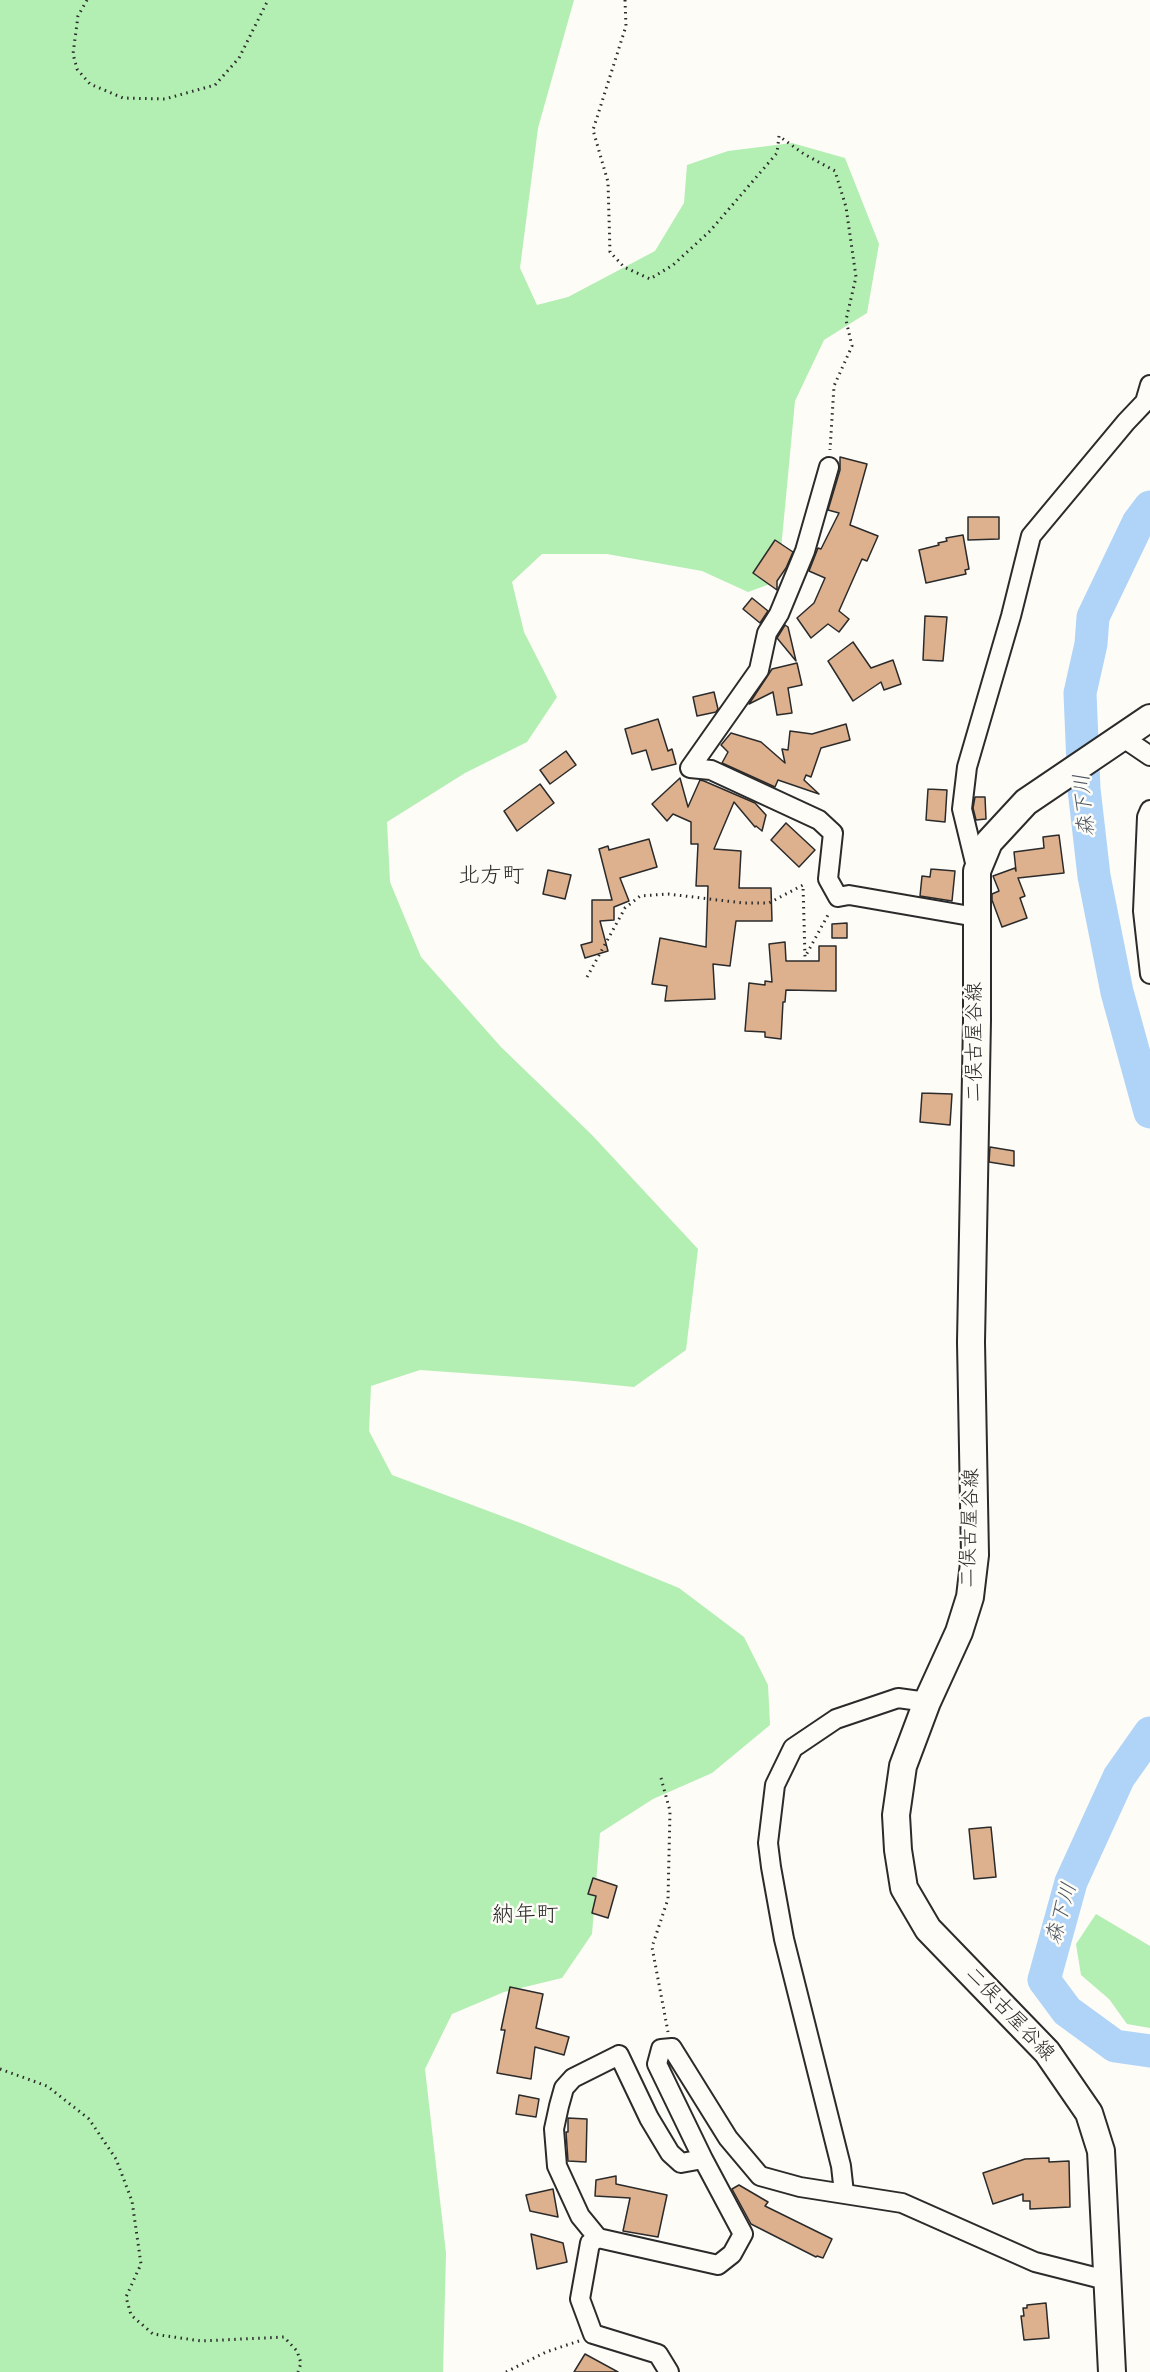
<!DOCTYPE html>
<html>
<head>
<meta charset="utf-8">
<style>
  body { margin:0 }
  canvas { display:block; background:#fdfcf7 }
</style>
</head>
<body>
<canvas width="1150" height="2372"></canvas>
<script>
const context = document.querySelector('canvas').getContext('2d');
context.lineJoin = 'round';
function paint(path, color) { context.fillStyle = color; context.fill(path, 'evenodd'); }
const toPath = rows => new Path2D(rows.map(r => 'M' + r).join(''));
function trace(path, color, width, dash) { context.strokeStyle = color; context.lineWidth = width; context.lineCap = dash ? 'butt' : 'round'; context.setLineDash(dash || []); context.stroke(path); }
function drawText(font, color, halo, rows, align = 'center') {
  context.font = font + ' "Architects Daughter","Klee One",sans-serif'; context.lineWidth = 5; context.setLineDash([]); context.textBaseline = 'middle'; context.strokeStyle = halo; context.fillStyle = color; for (const [text, x, y, turn = 0] of rows) {
    context.save(); context.translate(x, y); context.rotate((+turn || 0) * Math.PI / 180); context.textAlign = isNaN(turn) ? turn : align; if (halo) context.strokeText(text, 0, 0); context.fillText(text, 0, 0); context.restore();
  }
}
paint(toPath([
  [0,0,574,0,538,128,520,268,537,305,568,297,655,251,684,203,687,165,728,151,792,143,845,158,879,244,867,313,824,340,795,401,778,581,748,592,702,571,607,554,542,554,512,582,524,632,557,697,527,742,465,773,387,822,390,882,421,957,501,1047,592,1135,698,1249,686,1350,634,1387,574,1381,420,1370,371,1386,369,1431,392,1475,523,1524,679,1588,744,1637,768,1685,770,1725,712,1773,653,1799,600,1833,592,1934,562,1978,504,1992,452,2014,425,2069,446,2253,443,2372,0,2372],
  [1096,1914,1150,1946,1150,2028,1127,2024,1109,1999,1081,1975,1076,1944]
]), '#b3eeb2');
trace(toPath([
  [1150,507,1138,523,1093,617,1091,644,1080,693,1084,789,1094,876,1117,992,1150,1112],
  [1150,1733,1119,1777,1071,1882,1044,1980,1067,2011,1115,2046,1150,2051]
]), '#afd4f8', 33);
const building = toPath([
  [840,457,867,464,850,525,878,536,867,561,862,559,839,611,849,619,839,632,828,624,811,638,797,618,814,603,825,578,809,571,818,548,821,549,839,513,828,510,840,470,840,457],
  [968,517,999,517,999,539,968,540,968,517],
  [963,535,969,569,965,570,966,574,926,583,919,550,939,545,938,543,947,541,946,538,963,535],
  [775,540,793,552,786,568,777,581,777,590,753,573,775,540],
  [752,598,768,611,760,623,743,609,752,598],
  [925,616,947,617,943,661,923,660,925,616],
  [785,625,788,627,796,661,777,638,785,625],
  [853,642,871,668,893,660,901,684,884,690,881,682,853,701,828,661,853,642],
  [797,663,802,685,788,688,792,713,777,715,773,692,749,704,772,669,797,663],
  [714,692,718,709,716,712,697,716,693,697,714,692],
  [658,719,668,751,672,749,676,764,652,770,646,750,632,754,625,729,658,719],
  [846,724,850,740,821,748,811,777,806,775,804,780,819,794,778,780,775,787,722,763,728,752,721,745,731,733,761,742,785,763,782,749,788,750,790,731,812,734,846,724],
  [566,751,576,765,550,784,540,770,566,751],
  [680,778,688,807,700,780,704,781,755,803,766,815,762,831,756,826,755,827,734,802,714,849,741,851,739,888,771,888,772,921,736,921,730,966,713,964,715,999,665,1001,667,986,652,984,660,938,706,947,708,886,696,886,698,844,691,844,691,822,673,814,667,821,652,804,680,778],
  [540,784,554,803,517,831,504,811,540,784],
  [928,789,947,790,945,822,926,820,928,789],
  [975,797,985,797,986,819,976,820,973,808,975,797],
  [786,823,815,850,799,867,771,840,786,823],
  [1059,835,1064,873,1018,878,1025,896,1020,898,1027,918,1002,927,992,900,992,894,999,891,993,876,1015,868,1016,871,1014,852,1044,848,1043,837,1059,835],
  [649,839,657,867,620,878,629,901,614,907,614,920,600,921,608,951,585,958,581,945,592,942,592,900,612,900,599,849,608,846,609,850,649,839],
  [931,869,955,871,952,901,920,896,922,876,930,877,931,869],
  [548,870,571,875,565,899,543,894,548,870],
  [847,923,847,938,832,938,832,924,847,923],
  [785,942,786,961,819,961,819,946,836,946,836,991,786,990,785,1002,783,1002,781,1039,765,1037,765,1032,745,1031,749,983,765,985,765,981,772,982,769,944,785,942],
  [922,1093,952,1094,950,1125,920,1122,922,1093],
  [990,1147,1014,1151,1014,1166,989,1162,990,1147],
  [991,1827,996,1877,974,1879,969,1829,991,1827],
  [593,1878,617,1886,608,1918,592,1913,596,1896,588,1894,593,1878],
  [510,1987,543,1994,536,2028,569,2037,564,2055,535,2047,531,2079,497,2073,505,2030,501,2030,510,1987],
  [519,2095,539,2099,536,2117,516,2114,519,2095],
  [568,2118,587,2119,586,2162,568,2161,566,2132,568,2132,568,2118],
  [1049,2158,1049,2162,1069,2161,1070,2207,1030,2209,1030,2201,1023,2201,1023,2194,993,2204,983,2173,1025,2159,1049,2158],
  [616,2176,616,2184,667,2195,658,2237,623,2231,630,2198,595,2196,596,2180,616,2176],
  [739,2185,768,2202,765,2206,832,2239,823,2258,817,2256,816,2257,751,2224,732,2189,739,2185],
  [553,2189,558,2217,530,2211,526,2195,553,2189],
  [531,2234,563,2243,567,2262,537,2269,531,2234],
  [1046,2303,1049,2338,1024,2340,1021,2316,1024,2316,1023,2308,1027,2308,1027,2305,1046,2303],
  [585,2354,618,2372,574,2372,585,2354]
]);
paint(building, '#ddb08e');
trace(building, '#2b2b2b', 1.5);
const street = toPath([
  [829,467,805,551,779,614,767,633,759,670,690,768,711,770,819,820,833,833,828,879,838,897,849,895,976,917],
  [1122,737,1150,756],
  [1150,810,1147,817,1143,911,1150,974],
  [977,871,962,809,967,767,1011,616,1031,536,1126,422,1145,402,1150,385],
  [619,2055,649,2118,670,2153,681,2163,703,2159,743,2234,732,2254,718,2265,598,2238,580,2216,557,2166,554,2129,559,2106,564,2088,573,2078,619,2055],
  [703,2159,657,2064,661,2049,672,2048,728,2138,760,2176,800,2187,902,2203,1035,2262,1106,2280],
  [844,2193,841,2166,784,1939,771,1867,768,1843,775,1785,793,1748,836,1719,898,1698,927,1702],
  [598,2238,590,2243,580,2299,593,2334,658,2354,669,2372]
]);
const secondary = toPath([
  [1112,2372,1101,2151,1089,2113,1047,2052,928,1929,904,1888,898,1850,896,1815,903,1766,927,1702,959,1632,970,1597,975,1555,971,1342,977,1020,977,871,989,842,1026,802,1150,718]
]);
trace(street, '#2b2b2b', 22);
trace(secondary, '#2b2b2b', 30);
trace(toPath([
  [87,0,78,16,73,54,77,69,90,84,123,98,165,99,215,85,239,58,268,0],
  [625,0,626,26,593,130,608,182,610,252,624,267,650,279,673,265,710,231,777,153,779,136,804,154,835,171,846,207,856,277,846,320,852,346,834,386,830,450],
  [587,977,625,908,640,896,668,894,743,903,769,903,803,885,805,957,829,913],
  [661,1778,670,1811,668,1899,652,1947,668,2032],
  [0,2069,47,2086,89,2119,116,2159,132,2201,141,2264,126,2297,131,2315,153,2334,201,2341,284,2337,297,2351,301,2363,298,2372],
  [506,2372,546,2352,579,2341]
]), '#2b2b2b', 3, [1.5, 4.5]);
trace(street, '#fdfcf7', 18);
trace(secondary, '#fdfcf7', 26);
drawText('20px', '#2b2b2b', '#fdfcf7', [
  ["二俣古屋谷線",976,1042,-90],
  ["二俣古屋谷線",971,1528,-88],
  ["二俣古屋谷線",1009,2015,47]
]);
drawText('italic 21px', '#4c555e', '#fdfcf7', [
  ["森下川",1086,805,-95],
  ["森下川",1063,1914,-74]
]);
drawText('22px', '#2b2b2b', '#fdfcf7', [
  ["北方町",491,877],
  ["納年町",525,1916]
]);
</script>
</body>
</html>
